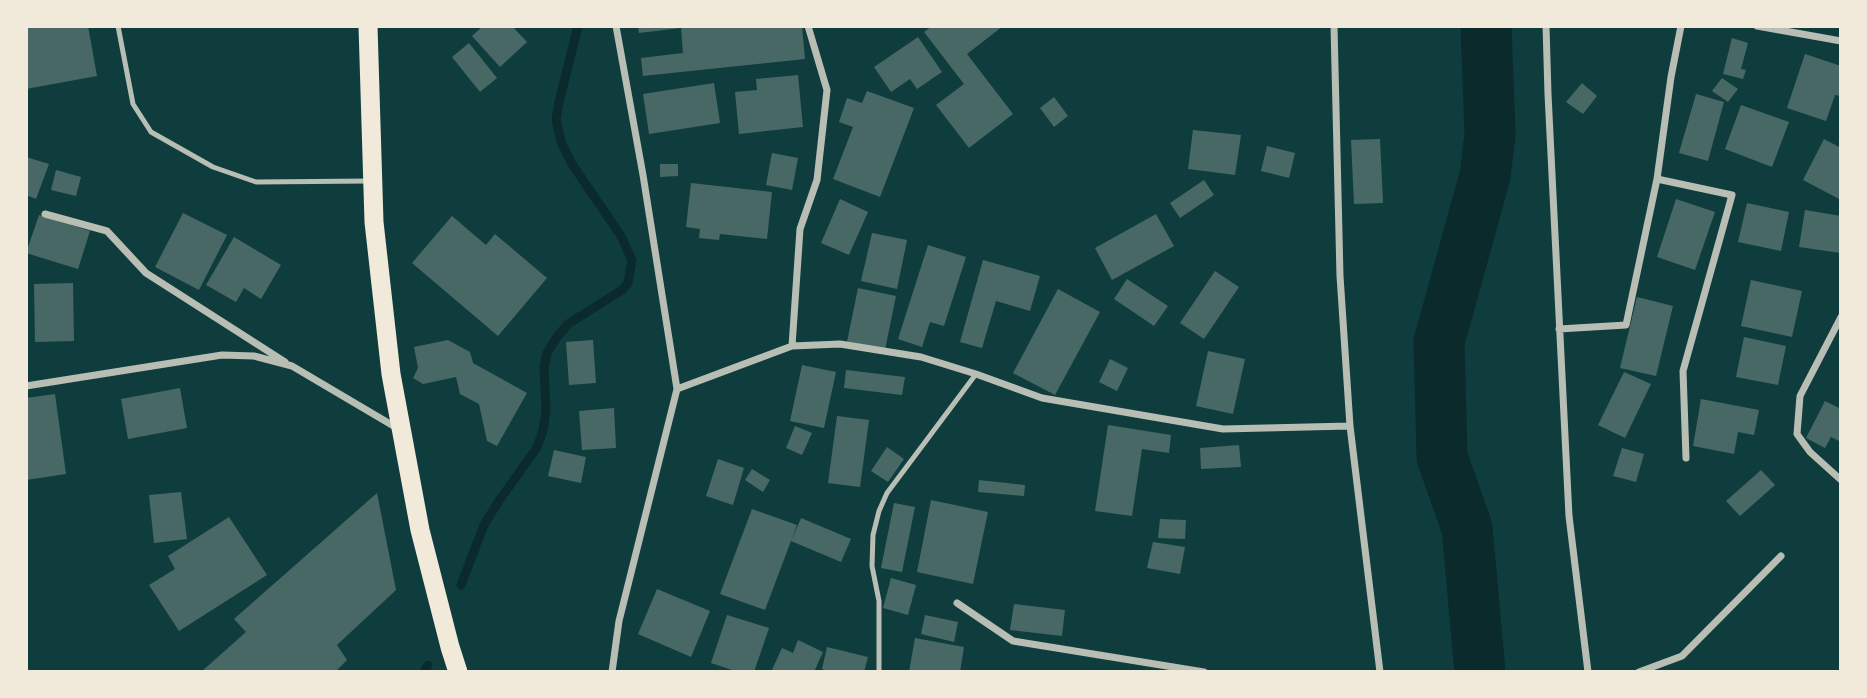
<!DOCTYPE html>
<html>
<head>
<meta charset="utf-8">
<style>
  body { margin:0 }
  #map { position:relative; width:1867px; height:698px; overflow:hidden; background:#0f3d3e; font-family:"Space Grotesk",sans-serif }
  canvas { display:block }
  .frame { position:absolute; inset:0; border:28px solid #f1e9da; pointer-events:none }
</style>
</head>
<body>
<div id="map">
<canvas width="1867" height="698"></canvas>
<div class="frame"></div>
</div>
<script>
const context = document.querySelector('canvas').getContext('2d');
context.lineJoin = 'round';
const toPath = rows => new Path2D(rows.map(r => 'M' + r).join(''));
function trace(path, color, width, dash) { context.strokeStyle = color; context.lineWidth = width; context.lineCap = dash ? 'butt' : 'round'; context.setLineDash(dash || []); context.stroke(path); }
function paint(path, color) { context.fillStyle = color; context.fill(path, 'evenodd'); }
trace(toPath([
  [461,585,484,525,498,502,536,449,543,431,546,410,544,367,547,353,557,337,568,324,622,290,628,283,632,260,621,236,572,164,561,142,556,120,559,102,578,26],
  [424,672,428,665]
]), '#0a2a2b', 9);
trace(toPath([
  [1480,672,1467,528,1442,457,1439,342,1485,176,1490,134,1486,26]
]), '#0a2a2b', 51);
paint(toPath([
  [26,26,88,26,97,76,26,89],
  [483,26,512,26,527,42,500,67,472,36],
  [638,26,802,26,805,59,643,76,641,58,683,53,681,28,639,33],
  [932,26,1003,26,967,54,1013,114,969,148,936,105,964,84,924,32],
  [918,37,942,72,917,89,910,79,891,92,874,67],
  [1732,38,1748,43,1741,69,1746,70,1743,79,1723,74],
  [469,43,497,78,480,92,452,57],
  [1805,54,1841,66,1841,96,1835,95,1826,121,1787,108],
  [798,75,803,127,739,134,735,92,757,90,756,79],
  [1722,78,1738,89,1728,102,1712,91],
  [714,83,720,123,649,134,643,94],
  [1582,83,1597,96,1583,114,1566,102],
  [867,91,914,108,880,197,833,179,853,127,839,122,847,98,862,103],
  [1696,94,1724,102,1708,161,1679,153],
  [1054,97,1068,116,1054,127,1040,108],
  [1741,105,1789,122,1772,167,1725,149],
  [1193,130,1241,135,1235,175,1188,169],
  [1380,139,1383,203,1354,204,1351,140],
  [1824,139,1841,148,1841,200,1803,180],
  [1267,146,1295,153,1289,178,1261,171],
  [772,153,798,158,792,190,766,185],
  [26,157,49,164,36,199,26,195],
  [660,164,678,164,678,176,660,177],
  [56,170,81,177,76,196,51,190],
  [1204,180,1214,195,1180,218,1170,203],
  [691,183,772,192,767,239,720,234,719,240,699,238,700,229,686,227],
  [840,199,868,212,849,255,821,243],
  [1676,199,1715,212,1695,270,1657,257],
  [1747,203,1789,212,1781,251,1738,242],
  [1805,210,1841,216,1841,253,1799,247],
  [183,213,227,235,199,290,155,267],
  [1156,214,1174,246,1112,280,1095,248],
  [39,215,90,231,78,269,26,253],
  [452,216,486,245,495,234,547,278,498,336,412,263],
  [872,233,907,240,897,289,861,281],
  [234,237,281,265,261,299,244,288,236,302,206,285],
  [928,245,966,257,944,326,930,322,922,347,898,339],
  [983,260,1040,276,1030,311,996,301,982,348,960,342],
  [1215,271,1239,287,1204,339,1180,323],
  [1127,279,1168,306,1154,326,1114,299],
  [1751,280,1802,291,1792,337,1741,326],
  [73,283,74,341,35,342,34,284],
  [858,288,896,296,885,350,847,342],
  [1058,289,1100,312,1055,395,1013,373],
  [1637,297,1673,306,1656,376,1620,368],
  [1744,337,1786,346,1778,385,1736,377],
  [448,340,470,352,473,363,527,393,497,446,487,441,479,404,460,394,456,377,423,384,413,378,418,368,414,347],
  [593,340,596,383,569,385,566,342],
  [1208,351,1245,359,1233,414,1196,406],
  [1110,359,1128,368,1117,391,1099,382],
  [802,365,836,372,824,428,790,421],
  [846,370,905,377,902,395,844,388],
  [1624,372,1651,384,1625,438,1598,425],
  [180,388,187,428,128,439,121,399],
  [55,394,66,474,26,480,26,398],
  [1701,399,1759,410,1754,435,1738,432,1734,454,1693,446],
  [1825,401,1841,409,1841,442,1831,437,1825,448,1806,438],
  [614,408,616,448,582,450,579,411],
  [837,416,869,420,860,487,828,483],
  [1108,425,1171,435,1169,453,1142,449,1132,516,1095,511],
  [795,426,812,433,802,455,786,448],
  [1239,445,1241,467,1201,469,1200,448],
  [887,447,904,459,888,482,871,471],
  [1622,448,1644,454,1636,482,1613,476],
  [554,450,586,457,581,483,548,476],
  [718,459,744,468,733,505,706,496],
  [752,469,770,480,763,492,745,480],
  [1761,470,1775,485,1740,516,1726,501],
  [979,480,1025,485,1024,496,978,492],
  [181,492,187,539,154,543,149,495],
  [377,493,396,590,337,645,347,660,335,672,201,672,246,632,234,619],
  [931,500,988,512,973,584,917,572],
  [894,503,915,507,902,572,881,568],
  [752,509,797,525,765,610,720,594],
  [229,517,267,575,179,631,149,585,175,569,168,556],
  [801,518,851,539,841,562,791,541],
  [1160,519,1186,520,1185,539,1158,538],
  [1153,542,1185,547,1180,574,1147,568],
  [891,578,916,585,908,615,883,608],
  [657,589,710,611,691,657,638,634],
  [1014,604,1065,610,1062,636,1010,630],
  [727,615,769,628,754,672,738,672,711,663],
  [925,615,958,622,954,642,921,634],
  [915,638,964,647,960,672,909,672],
  [798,640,823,652,814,672,771,672,782,648,793,653],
  [827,647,868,657,864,672,831,672,822,669]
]), '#486865');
trace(toPath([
  [118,26,133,104,151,132,213,167,256,182,369,181],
  [879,672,879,601,872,566,873,535,879,511,887,493,976,374]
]), '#b8beb3', 5);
trace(toPath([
  [1334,26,1340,276,1350,426,1380,672],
  [1546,26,1548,94,1569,516,1588,672],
  [1681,26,1671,77,1657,179,1732,195,1683,371,1686,458],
  [1757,26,1841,41],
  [45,214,107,231,146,273,285,362],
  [1841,317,1800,396,1797,434,1810,452,1841,480],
  [1559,329,1626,325,1657,179],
  [792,346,800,229,817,180,827,90,808,26],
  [26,386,222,355,254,356,292,366,397,428],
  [677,389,792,346,840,344,921,357,976,374,1042,398,1223,429,1350,426],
  [957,603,1013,641,1204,672],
  [612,672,619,621,677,389,643,175,616,26],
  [1639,672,1682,656,1781,556]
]), '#b8beb3', 7);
trace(toPath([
  [368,26,374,222,391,374,420,530,450,647,458,672]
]), '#f1e9da', 19);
</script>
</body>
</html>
